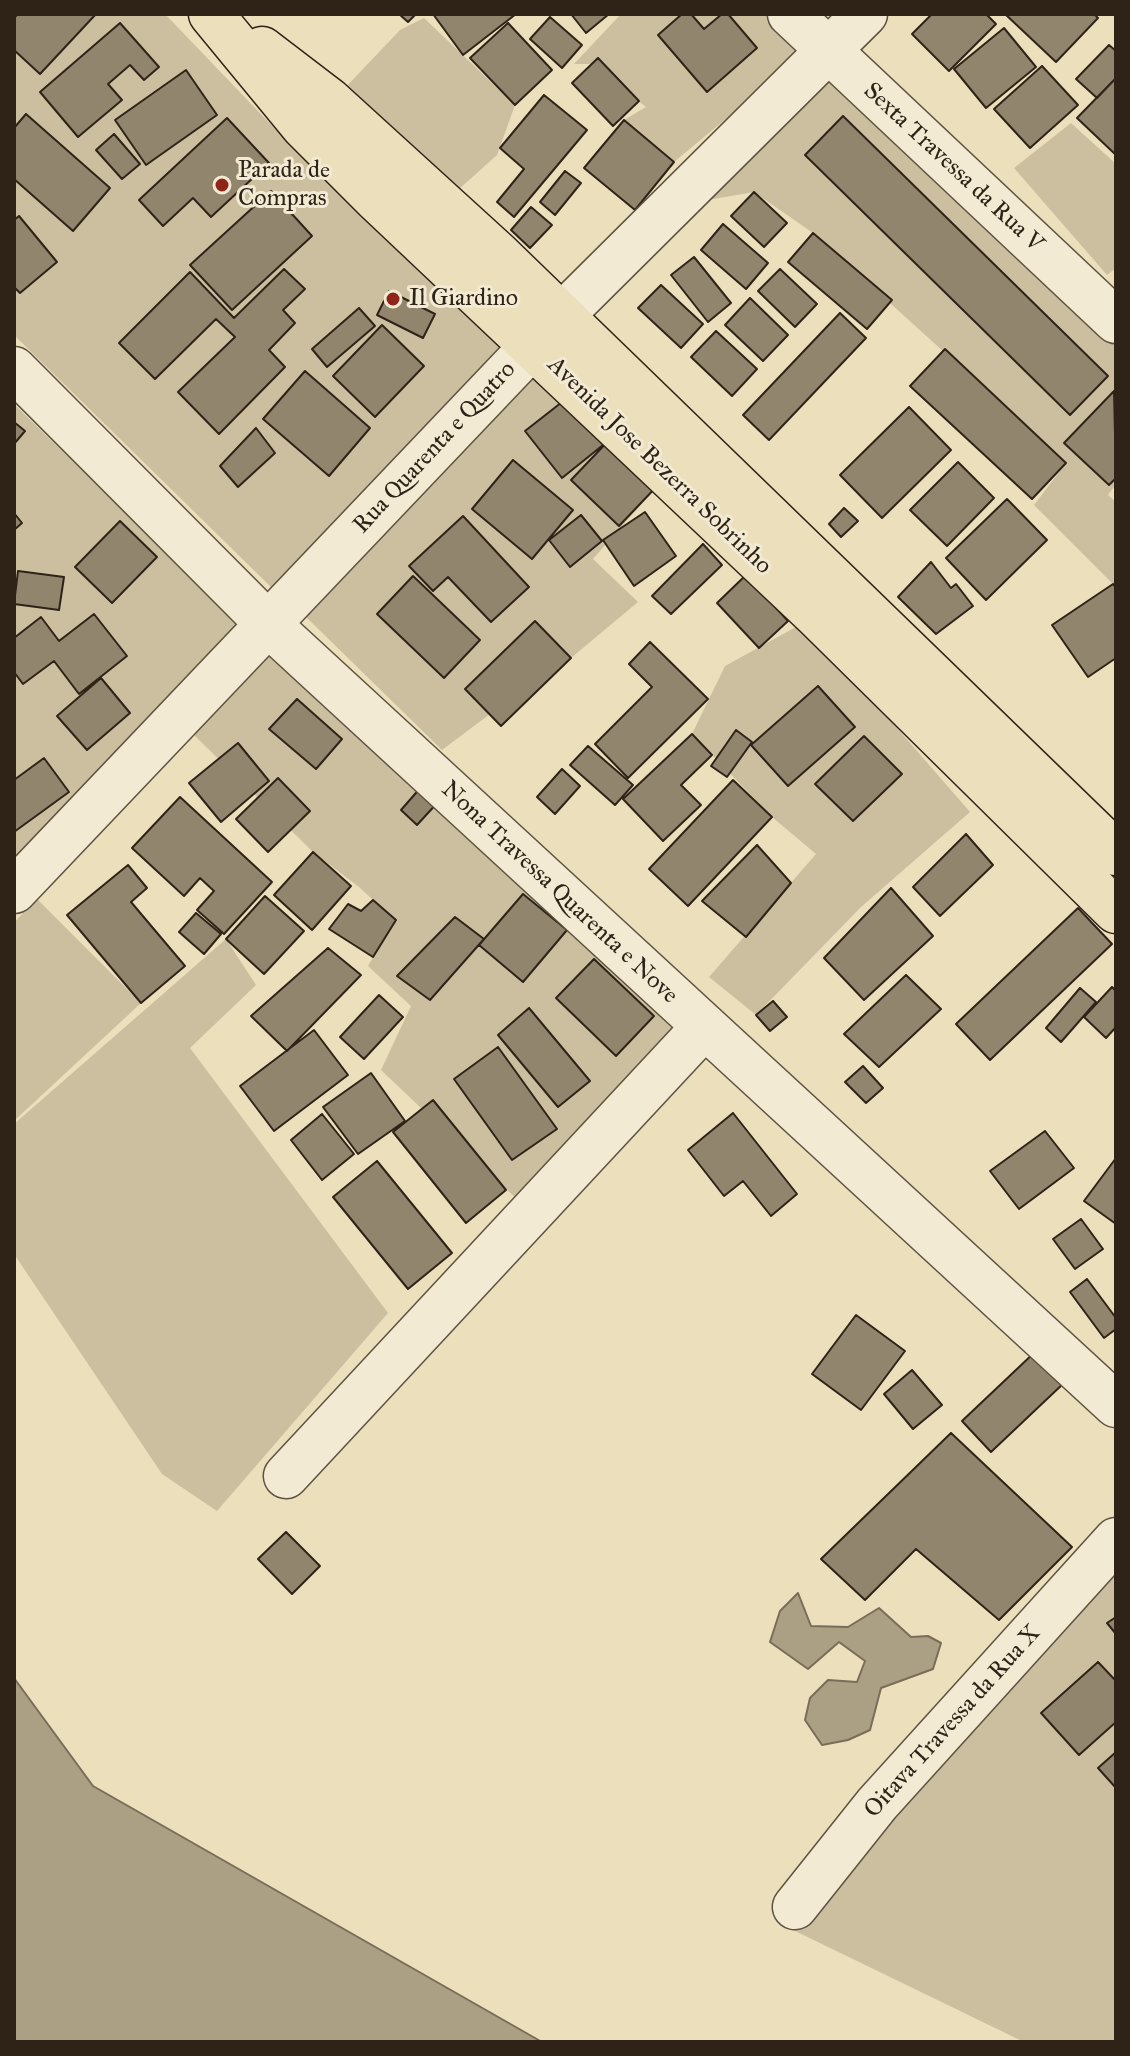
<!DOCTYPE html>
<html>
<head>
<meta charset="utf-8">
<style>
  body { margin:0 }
  #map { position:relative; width:1130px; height:2056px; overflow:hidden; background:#ebdfbc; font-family:"IM FELL Great Primer",serif }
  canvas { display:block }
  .frame { position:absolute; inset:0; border:16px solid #2f2318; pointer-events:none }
</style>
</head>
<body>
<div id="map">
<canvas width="1130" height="2056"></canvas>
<div class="frame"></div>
</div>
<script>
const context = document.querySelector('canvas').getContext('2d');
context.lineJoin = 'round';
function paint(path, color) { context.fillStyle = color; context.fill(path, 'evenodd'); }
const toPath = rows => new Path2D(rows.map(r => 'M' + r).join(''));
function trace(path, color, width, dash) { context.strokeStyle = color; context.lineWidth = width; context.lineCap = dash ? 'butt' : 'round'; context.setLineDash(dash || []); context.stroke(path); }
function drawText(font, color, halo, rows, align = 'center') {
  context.font = font + ' "IM FELL Great Primer",serif'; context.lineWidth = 6; context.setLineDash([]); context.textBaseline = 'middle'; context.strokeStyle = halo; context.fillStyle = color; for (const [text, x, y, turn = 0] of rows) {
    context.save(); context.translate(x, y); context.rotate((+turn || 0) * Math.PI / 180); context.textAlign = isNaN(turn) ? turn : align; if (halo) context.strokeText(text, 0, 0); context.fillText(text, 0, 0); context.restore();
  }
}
paint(toPath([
  [14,14,165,14,302,157,503,344,272,588,14,335],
  [621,14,772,14,805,53,674,162,624,120,646,107,592,64,574,64],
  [424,18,515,105,497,155,458,190,344,89,400,30],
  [827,62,1116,337,1116,484,1108,495,1116,502,1116,582,1113,584,1034,505,1066,463,813,233,754,192,690,203],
  [1071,123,1116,164,1116,268,1107,275,1014,168],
  [538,362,660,483,593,559,638,602,571,658,535,622,490,714,442,750,303,614],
  [14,404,243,627,14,877],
  [805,622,970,812,861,907,756,1015,709,977,816,854,772,817,692,734,725,666],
  [267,641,687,1029,523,1205,381,1070,411,1006,368,966,395,920,359,887,313,852,188,729],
  [36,898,141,1003,14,1121,14,923],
  [226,939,256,985,190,1048,388,1313,217,1511,162,1474,14,1254,14,1124],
  [1116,1543,1116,2042,1024,2042,791,1929]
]), '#cbbfa0');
const water = toPath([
  [798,1593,811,1626,848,1627,879,1608,911,1637,928,1636,941,1643,933,1669,881,1688,870,1730,848,1740,822,1745,805,1720,810,1698,828,1680,857,1682,865,1661,839,1642,808,1669,770,1642,780,1611,798,1593],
  [14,1678,93,1786,542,2042,14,2042,14,1678]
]);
paint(water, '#ab9f84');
trace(water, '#796d59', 2);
const building = toPath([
  [18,14,96,14,40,74,14,50,14,18,18,14],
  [399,14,416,14,408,22,399,14],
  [433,14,516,14,463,55,433,14],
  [571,14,609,14,586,33,571,14],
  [682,14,691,14,704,29,722,14,728,14,757,48,707,92,658,35,682,14],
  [932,14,986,14,996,24,949,71,912,34,932,14],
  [1005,14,1094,14,1098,18,1056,62,1005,14],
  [550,17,582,45,562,68,530,39,550,17],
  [120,23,159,67,144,80,130,65,108,84,122,100,78,137,40,92,120,23],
  [508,23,552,70,515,105,470,58,508,23],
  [1004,28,1036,67,986,108,954,69,1004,28],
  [1109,45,1116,51,1116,78,1097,98,1076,79,1109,45],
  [598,58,639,101,613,126,572,83,598,58],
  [1042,66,1078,105,1030,148,994,109,1042,66],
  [186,70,217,115,146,165,115,120,186,70],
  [1116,78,1116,155,1077,118,1116,78],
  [544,95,587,130,514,217,497,202,524,169,500,148,544,95],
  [26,114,110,188,73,231,14,179,14,128,26,114],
  [843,116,1108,376,1070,415,805,155,843,116],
  [227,118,269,163,211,217,193,198,163,226,139,200,227,118],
  [624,120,674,162,635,210,584,168,624,120],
  [114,134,140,164,122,179,96,150,114,134],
  [565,171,581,183,555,215,540,202,565,171],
  [271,191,312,236,232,310,190,265,271,191],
  [754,192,787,223,764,247,731,216,754,192],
  [531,207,552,225,530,248,511,230,531,207],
  [19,216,57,262,20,293,14,287,14,220,19,216],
  [723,224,768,263,746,289,701,250,723,224],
  [813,233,892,300,867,329,788,262,813,233],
  [694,257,731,303,708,322,671,275,694,257],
  [284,269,305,289,283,310,295,323,269,350,285,367,219,434,178,392,235,337,216,319,155,379,119,343,190,272,234,318,284,269],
  [780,269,817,304,795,327,758,291,780,269],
  [661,285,703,324,681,348,638,308,661,285],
  [389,291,435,314,423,338,377,315,389,291],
  [750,298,788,335,763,361,725,325,750,298],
  [359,308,375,326,327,367,312,349,359,308],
  [840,313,866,338,769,440,743,415,840,313],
  [382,325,424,366,375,417,333,376,382,325],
  [716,331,757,369,732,396,691,357,716,331],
  [945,349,1066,463,1032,499,910,386,945,349],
  [305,371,370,428,329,476,263,419,305,371],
  [1114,391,1116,478,1109,485,1064,443,1114,391],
  [571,395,608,441,562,478,525,431,571,395],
  [909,407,951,450,882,518,840,475,909,407],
  [14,422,25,431,14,444,14,422],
  [256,428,275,453,238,487,220,466,256,428],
  [612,437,660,483,619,526,571,480,612,437],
  [513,460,573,510,532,559,472,509,513,460],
  [958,462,994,498,947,546,910,510,958,462],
  [1007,499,1047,540,986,600,946,558,1007,499],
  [844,508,858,521,841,537,829,524,844,508],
  [645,512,676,556,634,586,603,540,645,512],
  [14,513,22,523,14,530,14,513],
  [581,515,602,541,570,567,549,540,581,515],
  [463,516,529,587,491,622,448,577,433,591,409,566,463,516],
  [120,521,157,557,112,603,75,567,120,521],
  [703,544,722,565,671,614,652,596,703,544],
  [931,562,951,588,956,584,973,606,936,634,898,597,931,562],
  [18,571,64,577,59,610,14,604,18,571],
  [746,575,788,621,759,648,717,603,746,575],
  [413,576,480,640,444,678,377,614,413,576],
  [1113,584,1116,588,1116,658,1088,677,1052,625,1113,584],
  [94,614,127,656,79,694,54,661,23,684,14,672,14,638,41,617,59,641,94,614],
  [535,621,571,658,501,726,465,689,535,621],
  [650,642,708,699,628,778,595,744,652,687,629,664,650,642],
  [101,678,130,713,87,750,57,716,101,678],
  [818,686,855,727,788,786,751,745,818,686],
  [297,699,342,739,316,769,269,729,297,699],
  [736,730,752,742,727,777,711,766,736,730],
  [692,734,712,755,681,785,701,805,663,841,623,799,692,734],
  [864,736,902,774,853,821,815,784,864,736],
  [238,743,269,781,221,822,189,783,238,743],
  [588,746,633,785,615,805,570,765,588,746],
  [44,758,69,792,14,832,14,780,44,758],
  [562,769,580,786,555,814,537,797,562,769],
  [278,778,310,811,268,852,236,819,278,778],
  [733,780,772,817,688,906,649,869,733,780],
  [422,786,439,801,417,825,401,810,422,786],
  [180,797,272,882,224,934,197,910,214,891,200,878,184,896,132,848,180,797],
  [966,834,993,865,940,916,913,887,966,834],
  [757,845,791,883,746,937,702,901,757,845],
  [313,852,351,886,312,930,274,895,313,852],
  [128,865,147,888,131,902,185,966,141,1003,67,915,128,865],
  [891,888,933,936,864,1000,824,958,891,888],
  [523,894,567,930,523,982,479,945,523,894],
  [265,896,304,931,264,974,226,939,265,896],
  [373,900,396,920,373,957,329,929,348,904,361,911,373,900],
  [1078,908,1112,944,990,1060,956,1024,1078,908],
  [196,913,221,934,204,954,179,932,196,913],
  [455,917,484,939,430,1000,397,976,455,917],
  [328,948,361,975,287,1051,251,1016,328,948],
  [594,959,654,1016,616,1056,556,998,594,959],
  [906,975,941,1009,879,1067,844,1034,906,975],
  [1112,987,1116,991,1116,1027,1106,1038,1084,1017,1112,987],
  [1080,988,1096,1002,1061,1042,1046,1028,1080,988],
  [379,995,403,1017,364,1059,340,1037,379,995],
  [773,1001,787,1017,770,1031,756,1015,773,1001],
  [529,1008,590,1081,558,1107,498,1035,529,1008],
  [314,1030,348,1075,274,1131,240,1086,314,1030],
  [498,1047,557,1129,512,1160,454,1079,498,1047],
  [863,1066,883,1088,866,1103,845,1082,863,1066],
  [371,1073,405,1121,358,1154,323,1107,371,1073],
  [433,1100,506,1190,466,1223,393,1132,433,1100],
  [733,1113,797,1194,771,1216,743,1181,724,1196,688,1150,733,1113],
  [322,1114,354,1154,322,1180,291,1140,322,1114],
  [1045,1131,1074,1168,1019,1209,990,1171,1045,1131],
  [1116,1158,1116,1224,1084,1201,1116,1158],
  [377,1161,452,1253,408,1289,333,1197,377,1161],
  [1081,1219,1103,1249,1075,1269,1053,1239,1081,1219],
  [1087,1279,1116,1318,1116,1329,1104,1338,1070,1292,1087,1279],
  [856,1315,905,1351,861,1410,812,1374,856,1315],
  [1036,1351,1065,1382,991,1452,962,1421,1036,1351],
  [912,1370,942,1405,913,1429,884,1394,912,1370],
  [951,1433,1072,1547,999,1620,916,1549,865,1600,821,1559,951,1433],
  [286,1532,320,1566,292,1594,258,1559,286,1532],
  [1116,1617,1116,1634,1107,1623,1116,1617],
  [1098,1662,1116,1681,1116,1722,1079,1755,1041,1713,1098,1662],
  [1116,1752,1116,1788,1098,1768,1116,1752]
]);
paint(building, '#91856d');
trace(building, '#2f2318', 2);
const minor = toPath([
  [790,14,1116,321],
  [14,369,268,624,1116,1405],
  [14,891,562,315,865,14],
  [286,1476,704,1027],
  [795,1907,877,1804,1116,1540]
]);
const major = toPath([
  [211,14,304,127,375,198,817,616,1116,911],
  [262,49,330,101,498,254,1116,853]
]);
trace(minor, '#5e5241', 47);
trace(major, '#2f2318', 47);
trace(minor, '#f2ead3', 44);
trace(major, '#ebdfbc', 44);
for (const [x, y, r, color] of [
  [222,185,8,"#8f2418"],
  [393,299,8,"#8f2418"]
]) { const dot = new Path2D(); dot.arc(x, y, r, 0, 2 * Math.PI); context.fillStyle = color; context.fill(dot); trace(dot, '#f2ead3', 3); }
drawText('24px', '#2f2318', '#f2ead3', [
  ["Sexta Travessa da Rua V",953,168,43],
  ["Rua Quarenta e Quatro",435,448,-47],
  ["Avenida Jose Bezerra Sobrinho",659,466,44],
  ["Nona Travessa Quarenta e Nove",559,893,43],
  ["Oitava Travessa da Rua X",953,1722,-48]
]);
drawText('24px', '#2f2318', '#f2ead3', [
  ["Parada de",238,171],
  ["Compras",238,199],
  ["Il Giardino",409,299]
], 'left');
</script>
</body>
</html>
